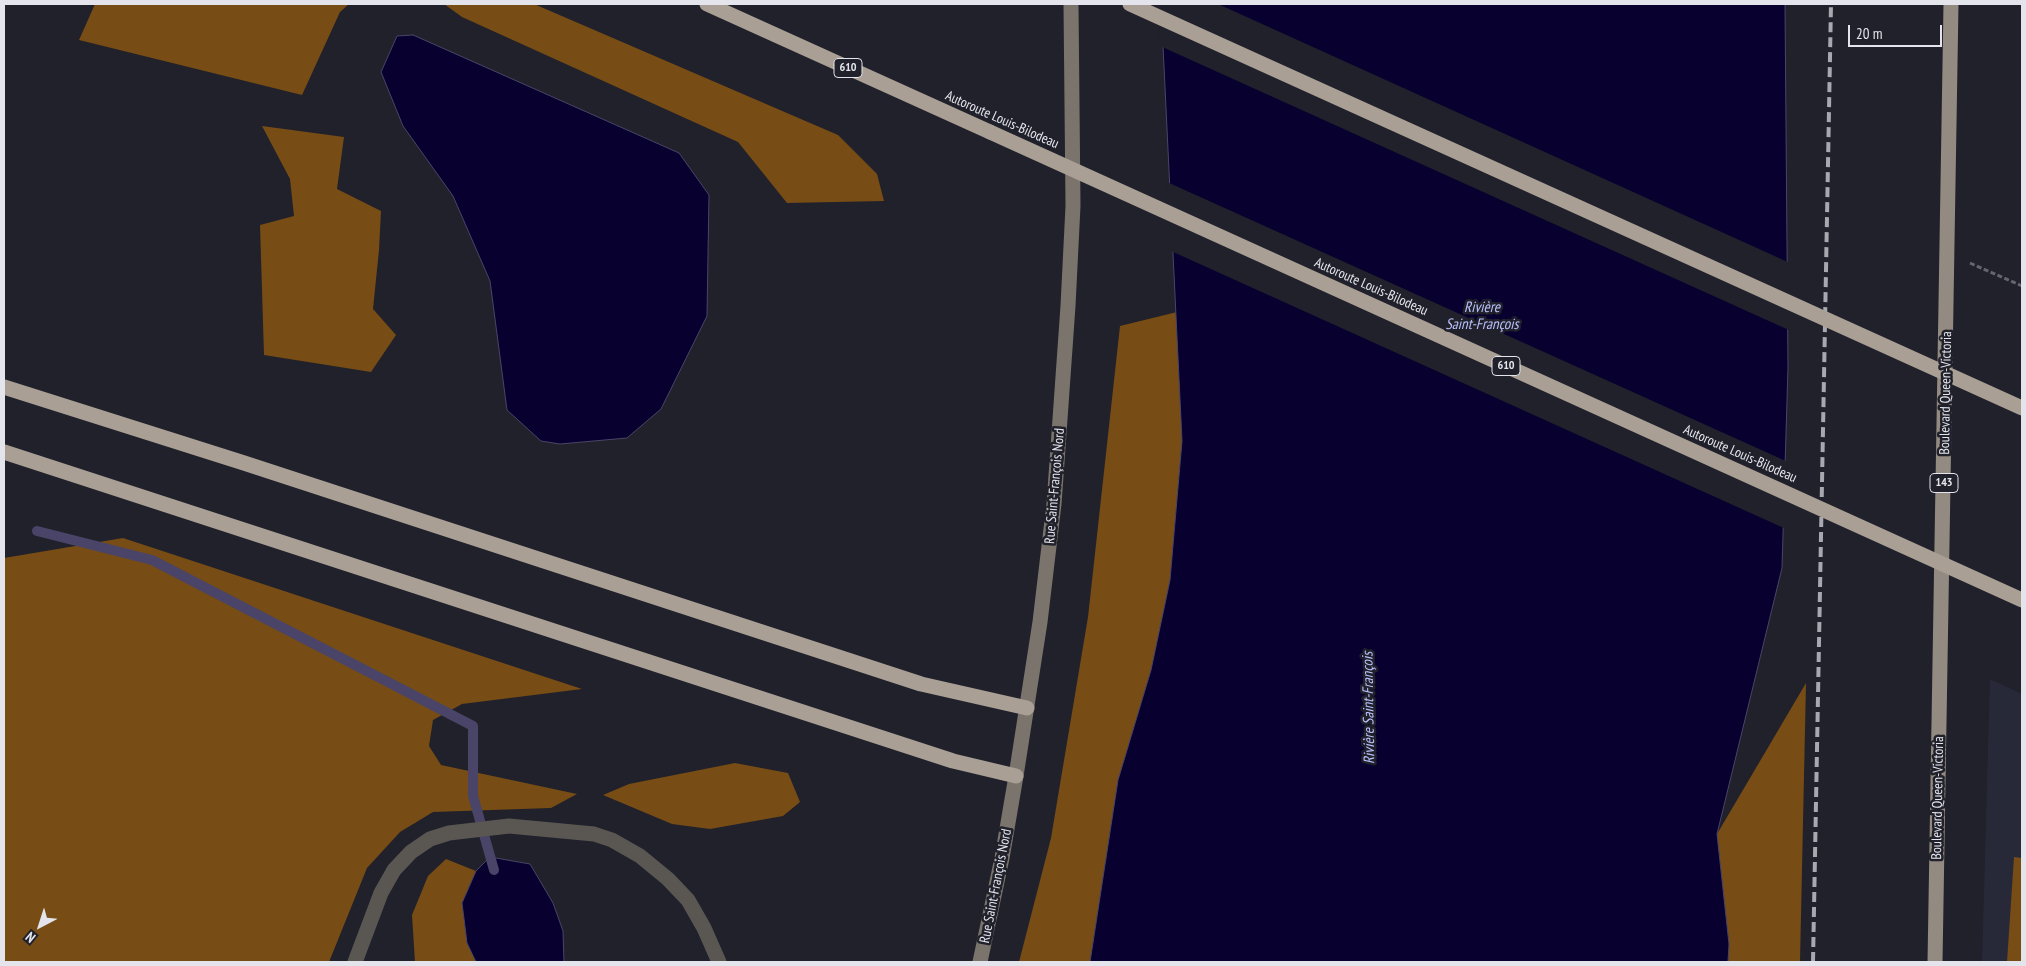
<!DOCTYPE html>
<html>
<head>
<meta charset="utf-8">
<style>
  body { margin:0 }
  #map { position:relative; width:2026px; height:966px; overflow:hidden; background:#20212b; font-family:"PT Sans Narrow",sans-serif }
  canvas { display:block }
  .frame { position:absolute; inset:0; border:5px solid #e4e5ec; pointer-events:none }
  .north { position:absolute; left:15px; top:901px; width:50px; height:50px; -webkit-text-stroke:4px #20212b; paint-order:stroke; rotate:220deg; font-size:14px; font-weight:700; line-height:20px; text-align:center; color:#e4e5ec }
  .north::after { content:''; display:block; margin:auto; width:18px; height:22px; background:#e4e5ec; clip-path:polygon(50% 0,100% 100%,50% 72%,0 100%) }
  .scale { position:absolute; left:1848px; top:25px; width:94px; height:22px; box-sizing:border-box; border:2px solid #e4e5ec; border-top:0; padding-left:6px; font-size:15px; line-height:18px; white-space:nowrap; color:#e4e5ec; -webkit-text-stroke:4px #20212b; paint-order:stroke }
</style>
</head>
<body>
<div id="map">
<canvas width="2026" height="966"></canvas>
<div class="frame"></div>
<div class="north">N</div>
<div class="scale">20 m</div>
</div>
<script>
const context = document.querySelector('canvas').getContext('2d');
context.lineJoin = 'round';
function paint(path, color) { context.fillStyle = color; context.fill(path, 'evenodd'); }
const toPath = rows => new Path2D(rows.map(r => 'M' + r).join(''));
function trace(path, color, width, dash) { context.strokeStyle = color; context.lineWidth = width; context.lineCap = dash ? 'butt' : 'round'; context.setLineDash(dash || []); context.stroke(path); }
function drawText(font, color, halo, rows, align = 'center') {
  context.font = font + ' "PT Sans Narrow",sans-serif'; context.lineWidth = 5; context.setLineDash([]); context.textBaseline = 'middle'; context.strokeStyle = halo; context.fillStyle = color; for (const [text, x, y, turn = 0] of rows) {
    context.save(); context.translate(x, y); context.rotate((+turn || 0) * Math.PI / 180); context.textAlign = isNaN(turn) ? turn : align; if (halo) context.strokeText(text, 0, 0); context.fillText(text, 0, 0); context.restore();
  }
}
paint(toPath([
  [1990,679,2022,694,2022,962,1982,962]
]), '#272939');
paint(toPath([
  [95,4,349,4,340,12,302,95,79,40],
  [444,4,534,4,838,135,877,174,884,201,787,203,738,142,462,17],
  [262,126,344,137,337,189,381,211,379,250,373,309,396,335,371,372,264,355,260,225,294,216,290,179],
  [1177,312,1182,441,1170,580,1151,670,1118,780,1090,962,1019,962,1051,838,1088,617,1120,326],
  [123,538,582,689,462,704,433,720,429,746,441,765,577,794,551,808,433,812,400,832,367,868,329,962,4,962,4,558],
  [1806,683,1800,962,1728,962,1729,944,1717,834],
  [735,763,788,773,800,802,783,816,710,829,672,824,603,795,629,784],
  [2014,857,2022,858,2022,962,2007,962],
  [446,859,476,871,462,903,467,943,476,962,415,962,412,915,428,876]
]), '#774c15');
const water = toPath([
  [1161,4,1785,4,1788,367,1782,568,1717,834,1729,944,1728,962,1090,962,1118,780,1151,670,1170,580,1182,441,1161,4],
  [413,35,679,153,709,195,707,316,661,409,627,438,560,444,541,441,507,410,490,281,453,196,403,126,381,72,397,36,413,35],
  [490,857,530,864,553,903,563,931,564,962,476,962,467,943,462,903,476,871,490,857]
]);
paint(water, '#08012f');
trace(water, '#4a4568', 1);
paint(toPath([
  [1158,4,1218,4,1790,263,1791,331,1160,46],
  [1167,182,1788,462,1786,529,1171,251]
]), '#20212b');
trace(toPath([
  [37,531,152,560,473,726,473,796,494,870]
]), '#4a4568', 10);
trace(toPath([
  [1970,263,2022,286]
]), '#64656e', 3, [5, 2.5]);
trace(toPath([
  [355,962,381,893,394,870,411,852,430,839,449,833,509,826,594,834,612,840,640,856,668,879,688,900,704,928,719,962]
]), '#5a5652', 15);
trace(toPath([
  [980,962,1002,858,1016,776,1040,622,1054,504,1068,306,1073,206,1071,4]
]), '#7a746d', 15);
trace(toPath([
  [1935,962,1951,4]
]), '#938a81', 15);
trace(toPath([
  [707,4,990,132],
  [4,387,244,463,921,684,1027,708],
  [4,452,953,761,1016,776]
]), '#a99f94', 15);
trace(toPath([
  [1813,962,1831,4]
]), '#a7a8b0', 4, [10, 5]);
trace(toPath([
  [1130,4,2022,408],
  [990,132,2022,600]
]), '#a99f94', 15);
for (const [x, y, w] of [
  [848,68,28],
  [1506,366,28],
  [1944,483,28]
]) { const box = new Path2D(); box.roundRect(x - w / 2, y - 9.5, w, 19, 4); context.fillStyle = '#20212b'; context.fill(box); trace(box, '#e4e5ec', 1); }
drawText('bold 12px', '#e4e5ec', null, [
  ["610",848,68],
  ["610",1506,366],
  ["143",1944,483]
]);
drawText('14px', '#e4e5ec', '#20212b', [
  ["Autoroute Louis-Bilodeau",1002,120,24],
  ["Autoroute Louis-Bilodeau",1371,287,24],
  ["Boulevard Queen-Victoria",1946,393,-89],
  ["Autoroute Louis-Bilodeau",1740,454,24],
  ["Rue Saint-François Nord",1055,486,-85],
  ["Boulevard Queen-Victoria",1938,798,-89],
  ["Rue Saint-François Nord",996,886,-79]
]);
drawText('italic 15px', '#bac1fd', '#20212b', [
  ["Rivière",1482,308],
  ["Saint-François",1482,325],
  ["Rivière Saint-François",1369,708,-91]
]);
</script>
</body>
</html>
